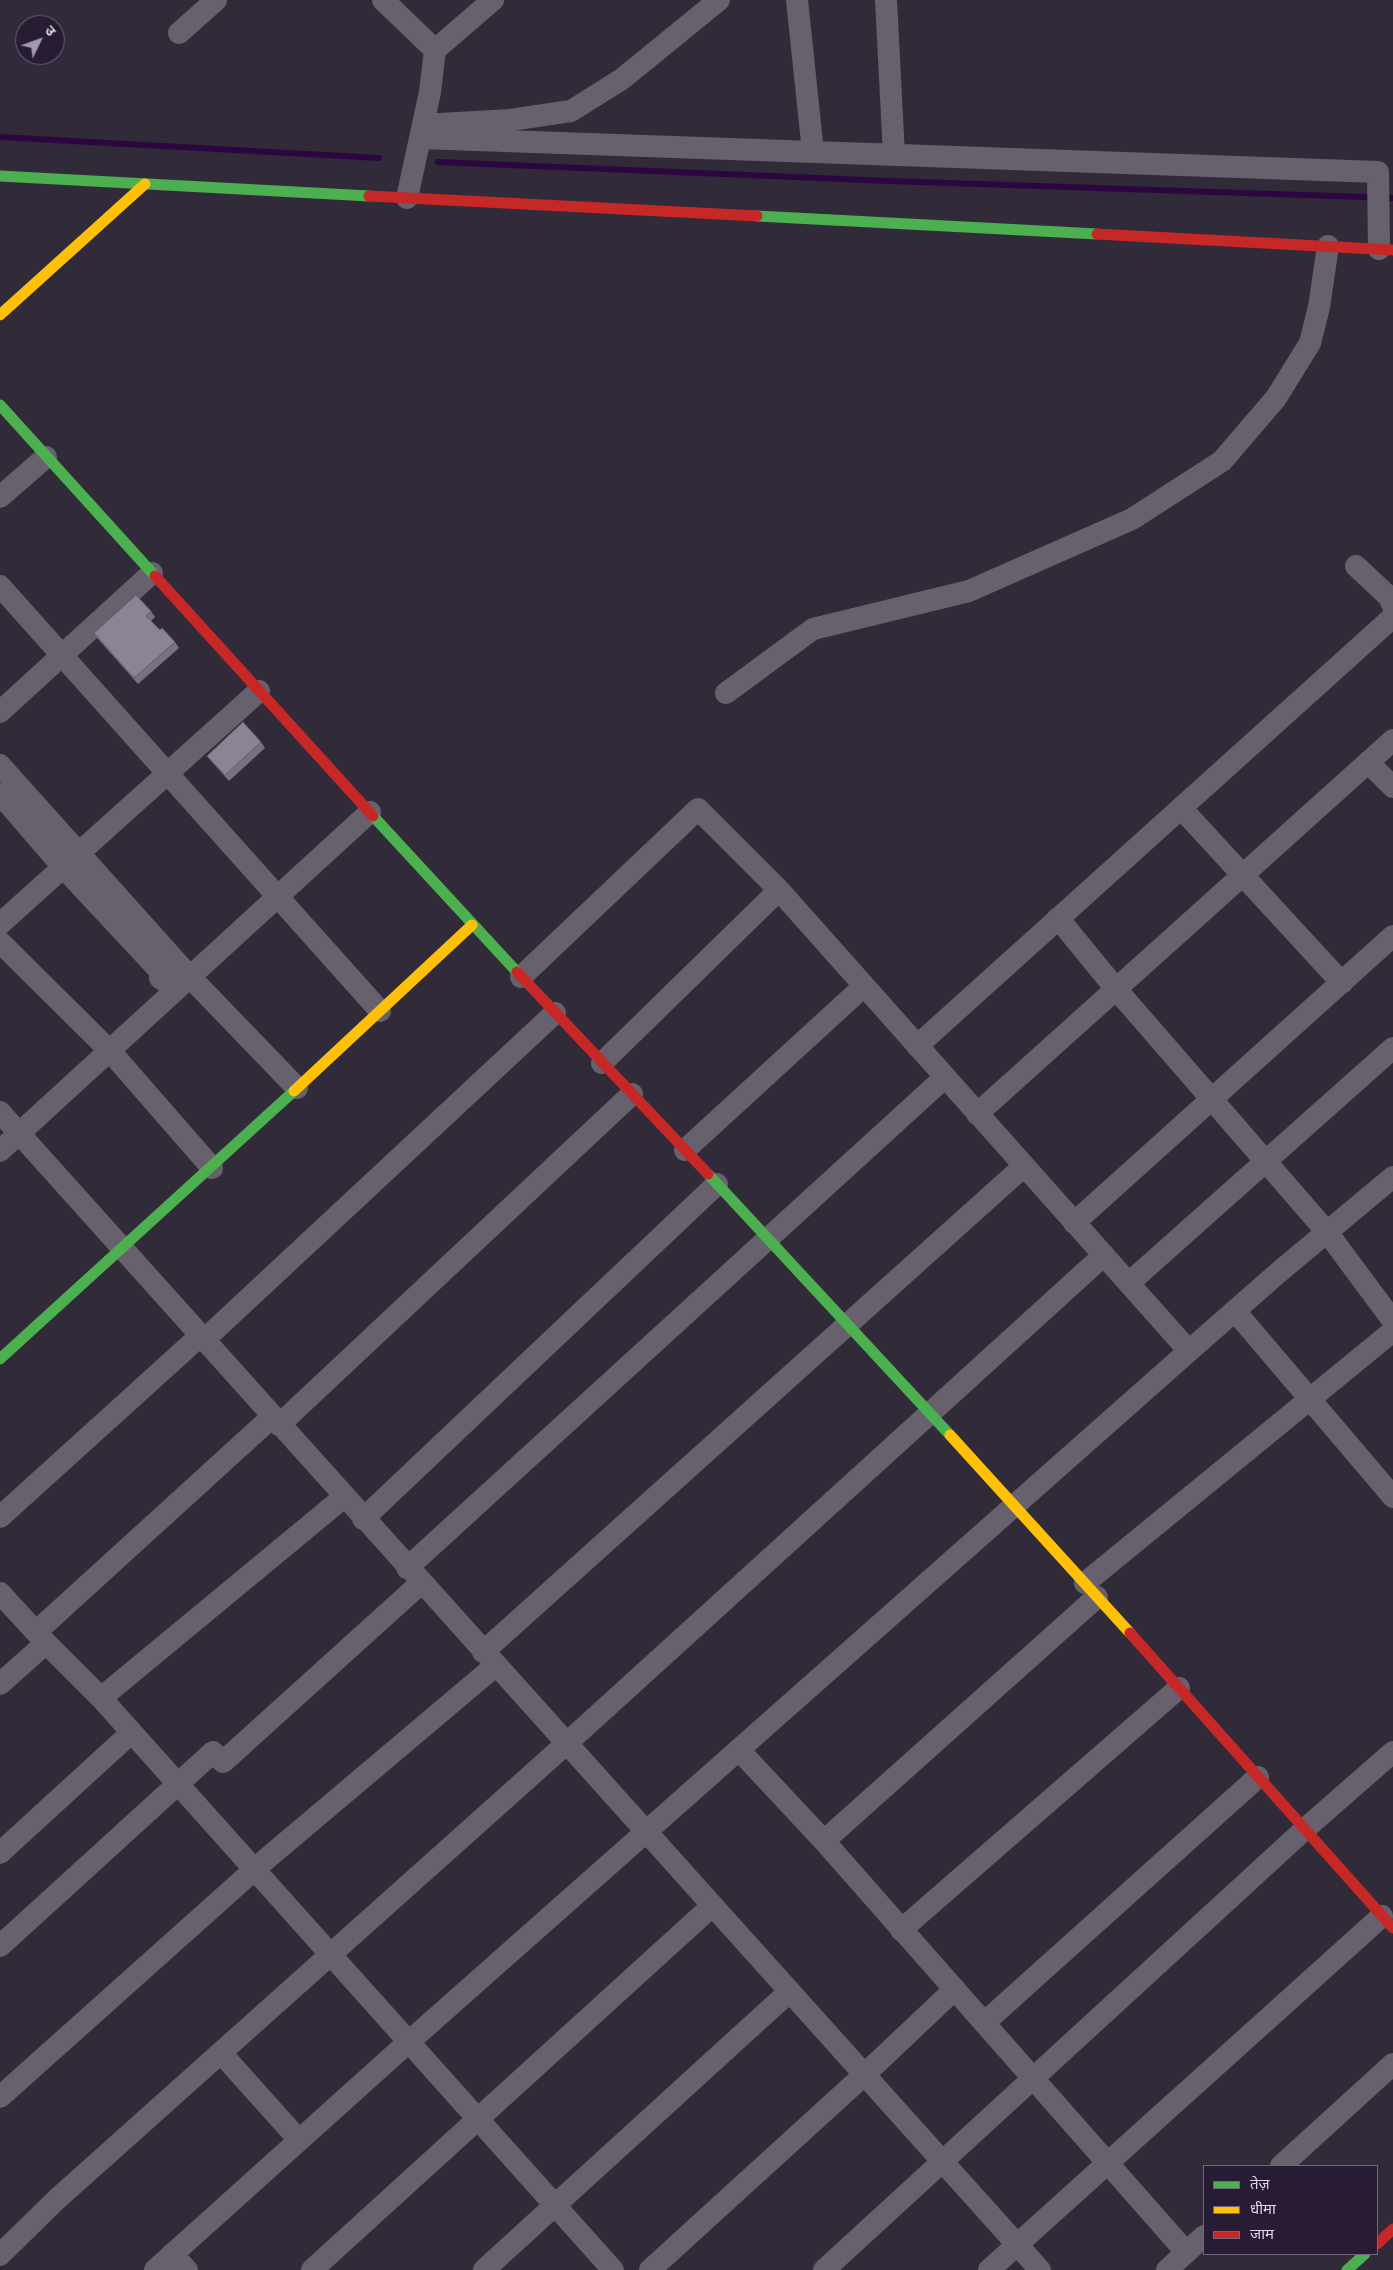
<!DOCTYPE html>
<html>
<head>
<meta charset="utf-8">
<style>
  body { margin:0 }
  #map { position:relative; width:1393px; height:2270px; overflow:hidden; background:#312a38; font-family:Commissioner,"Noto Sans Devanagari",sans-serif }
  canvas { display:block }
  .legend { position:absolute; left:1203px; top:2165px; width:175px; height:90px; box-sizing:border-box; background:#281b34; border:1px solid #71667c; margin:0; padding:6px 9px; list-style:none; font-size:15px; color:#ded6e7 }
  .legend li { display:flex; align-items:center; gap:10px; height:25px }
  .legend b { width:25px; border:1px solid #71667c }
  .north { position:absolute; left:15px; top:15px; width:50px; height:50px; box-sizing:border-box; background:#281b34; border:1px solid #71667c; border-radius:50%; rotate:48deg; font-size:14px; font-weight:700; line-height:20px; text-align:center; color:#ded6e7 }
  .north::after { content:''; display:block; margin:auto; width:18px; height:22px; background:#a19aaa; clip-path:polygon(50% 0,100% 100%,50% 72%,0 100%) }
</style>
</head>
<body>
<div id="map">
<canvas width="1393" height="2270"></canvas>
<ul class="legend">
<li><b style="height:6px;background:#4caf50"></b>तेज़</li>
<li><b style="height:6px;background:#ffc107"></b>धीमा</li>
<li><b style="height:6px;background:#c62828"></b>जाम</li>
</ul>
<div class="north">उ</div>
</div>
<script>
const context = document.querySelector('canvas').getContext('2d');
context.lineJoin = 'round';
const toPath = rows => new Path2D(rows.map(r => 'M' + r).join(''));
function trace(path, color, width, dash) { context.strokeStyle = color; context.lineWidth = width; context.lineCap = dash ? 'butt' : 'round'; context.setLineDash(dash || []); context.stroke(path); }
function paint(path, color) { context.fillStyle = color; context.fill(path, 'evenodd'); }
trace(toPath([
  [0,137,379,158],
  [438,162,889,181,1393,198]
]), '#2a083f', 6);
trace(toPath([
  [383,0,435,50],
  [797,0,813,152],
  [886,0,894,155],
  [179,33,216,0],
  [423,125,510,120,571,111,622,79,719,0],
  [420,138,1378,172,1379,249],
  [407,198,430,92,435,50,493,0],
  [0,497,46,457],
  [1356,566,1389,597,1393,606],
  [0,586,380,1011],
  [726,693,813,629,969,591,1132,519,1222,461,1276,398,1310,343,1319,307,1328,246],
  [0,712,152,573],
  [1368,762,1393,787],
  [0,765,190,977,297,1088],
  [0,794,63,867,160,971,160,978,177,989],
  [1181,808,1342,983],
  [1058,918,1116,989,1327,1232,1393,1321],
  [0,924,259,691],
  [0,942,110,1051,212,1168],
  [521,977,698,809,779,890,1189,1351],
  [917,1046,1393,617],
  [602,1063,779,890],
  [0,1112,1040,2270],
  [977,1114,1393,740],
  [685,1150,864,986],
  [0,1151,370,812],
  [1074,1223,1393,936],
  [1129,1283,1393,1048],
  [1235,1311,1393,1497],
  [204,1340,555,1013],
  [279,1425,632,1094],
  [0,1517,200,1336],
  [363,1519,717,1184],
  [407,1568,945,1077],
  [1085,1583,1393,1331],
  [0,1593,46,1643,0,1684],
  [36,1632,272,1417],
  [46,1643,101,1698,613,2270],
  [483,1652,1024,1166],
  [101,1698,344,1497],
  [739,1750,824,1841,1186,2252],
  [824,1841,1097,1597],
  [0,1853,131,1733],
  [901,1930,1179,1688],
  [0,1946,213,1752,223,1762,421,1583],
  [984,2023,1258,1777],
  [221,2053,299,2140],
  [0,2097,264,1861,495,1666],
  [1281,2166,1393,2064],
  [172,2254,187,2270],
  [0,2255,56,2200,566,1744,1104,1255],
  [155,2270,394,2055,1189,1351,1279,1272,1393,1177],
  [312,2270,712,1906],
  [484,2270,789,1992],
  [650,2270,864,2075,955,1989],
  [824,2270,1305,1829,1393,1752],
  [989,2270,1382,1916],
  [1167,2270,1204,2236]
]), '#67616d', 22);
trace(toPath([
  [0,176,369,196],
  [757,216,1097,234],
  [0,405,155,576],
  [373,816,517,972],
  [708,1174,950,1435],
  [0,1359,294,1091],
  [1347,2270,1365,2254]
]), '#4caf50', 11);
trace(toPath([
  [0,315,145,184],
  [294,1091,472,925],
  [950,1435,1130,1633]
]), '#ffc107', 11);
trace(toPath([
  [369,196,757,216],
  [1097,234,1393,250],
  [155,576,373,816],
  [517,972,708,1174],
  [1130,1633,1393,1928],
  [1377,2244,1393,2229]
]), '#c62828', 11);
paint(toPath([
  [151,611,155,617,151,621,160,630,175,642,179,648,138,684,98,639,94,633],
  [261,742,265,748,229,781,211,761,207,756]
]), '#797182');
const building = toPath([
  [136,595,151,611,146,616,160,630,162,628,175,642,134,678,94,633,136,595],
  [243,722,261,742,225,775,207,756,243,722]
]);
paint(building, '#8d8397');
trace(building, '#635c6a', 1);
</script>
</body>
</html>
